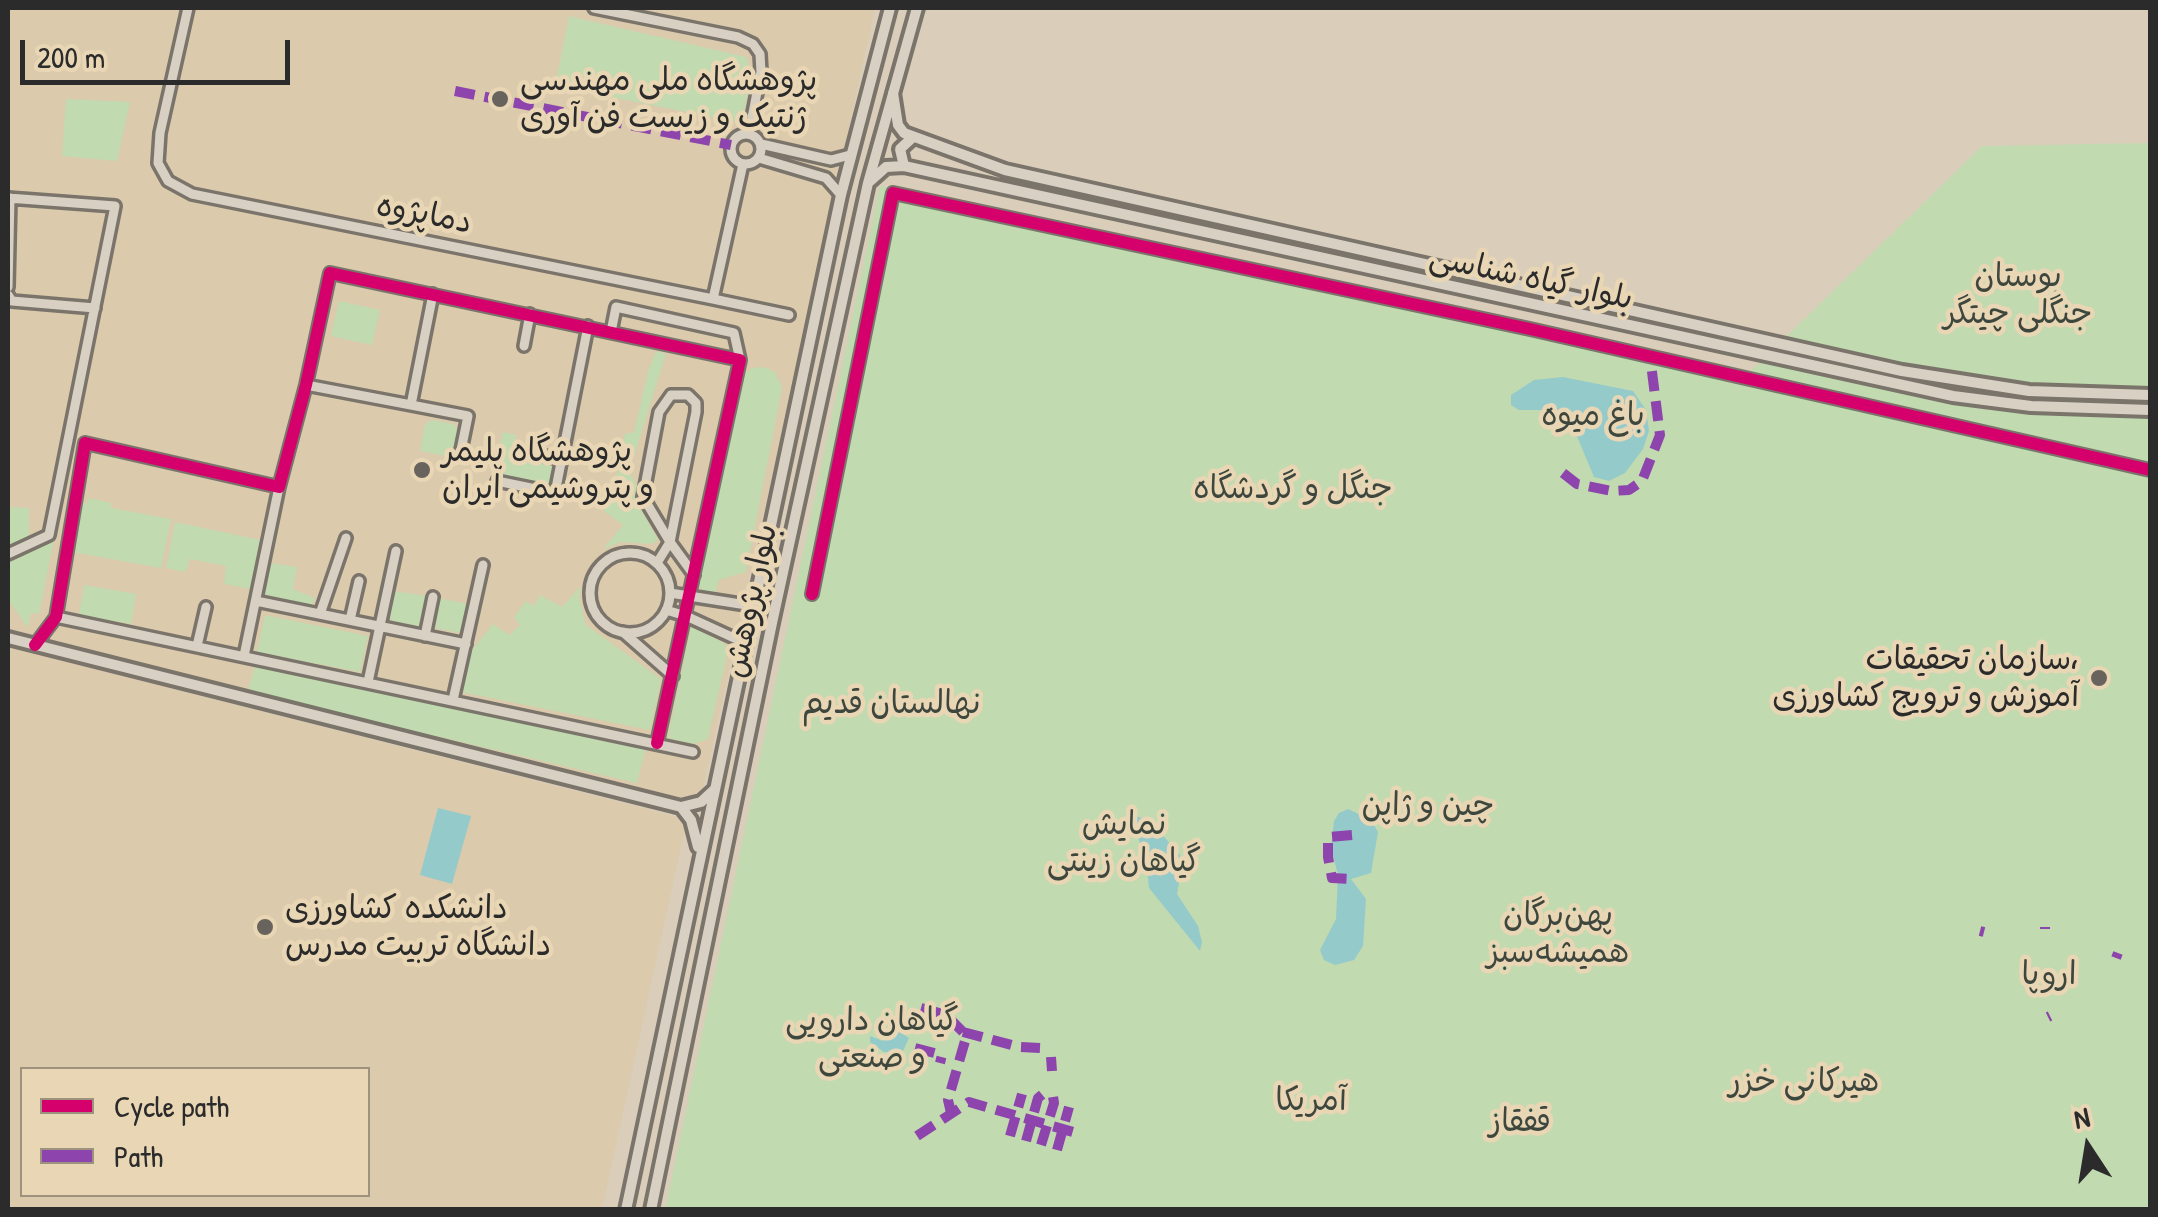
<!DOCTYPE html>
<html>
<head>
<meta charset="utf-8">
<style>
  body { margin:0 }
  #map { position:relative; width:2158px; height:1217px; overflow:hidden; background:#daceba; font-family:"Patrick Hand",sans-serif }
  canvas { display:block }
  .frame { position:absolute; inset:0; border:10px solid #2b2b2b; pointer-events:none }
  .legend { position:absolute; left:20px; top:1067px; width:350px; height:130px; box-sizing:border-box; background:#e9d6b4; border:2px solid #9d927d; margin:0; padding:12px 18px; list-style:none; font-size:30px; color:#2b2b2b }
  .legend li { display:flex; align-items:center; gap:20px; height:50px }
  .legend b { width:50px; border:2px solid #9d927d }
  .north { position:absolute; left:2038px; top:1097px; width:100px; height:100px; -webkit-text-stroke:8px #e9d6b4; paint-order:stroke; rotate:348deg; font-size:28px; font-weight:700; line-height:40px; text-align:center; color:#2b2b2b }
  .north::after { content:''; display:block; margin:auto; width:35px; height:45px; background:#2b2b2b; clip-path:polygon(50% 0,100% 100%,50% 72%,0 100%) }
  .scale { position:absolute; left:20px; top:40px; width:270px; height:45px; box-sizing:border-box; border:5px solid #2b2b2b; border-top:0; padding-left:12px; font-size:30px; line-height:35px; white-space:nowrap; color:#2b2b2b; -webkit-text-stroke:8px #e9d6b4; paint-order:stroke }
</style>
</head>
<body>
<div id="map">
<canvas width="2158" height="1217"></canvas>
<div class="frame"></div>
<ul class="legend">
<li><b style="height:12px;background:#d6006c"></b>Cycle path</li>
<li><b style="height:12px;background:#8e44ad"></b>Path</li>
</ul>
<div class="north">N</div>
<div class="scale">200 m</div>
</div>
<script>
const context = document.querySelector('canvas').getContext('2d');
context.lineJoin = 'round';
function paint(path, color) { context.fillStyle = color; context.fill(path, 'evenodd'); }
const toPath = rows => new Path2D(rows.map(r => 'M' + r).join(''));
function trace(path, color, width, dash) { context.strokeStyle = color; context.lineWidth = width; context.lineCap = dash ? 'butt' : 'round'; context.setLineDash(dash || []); context.stroke(path); }
function drawText(font, color, halo, rows, align = 'center') {
  context.font = font + ' "Patrick Hand","Playpen Sans Arabic",sans-serif'; context.lineWidth = 9; context.setLineDash([]); context.textBaseline = 'middle'; context.strokeStyle = halo; context.fillStyle = color; for (const [text, x, y, turn = 0] of rows) {
    context.save(); context.translate(x, y); context.rotate((+turn || 0) * Math.PI / 180); context.textAlign = isNaN(turn) ? turn : align; if (halo) context.strokeText(text, 0, 0); context.fillText(text, 0, 0); context.restore();
  }
}
paint(toPath([
  [8,8,875,8,702,793,683,802,8,632],
  [8,647,682,818,686,824,602,1209,8,1209],
  [22,1070,368,1070,368,1194,22,1194]
]), '#dbcaac');
paint(toPath([
  [569,16,746,57,750,68,750,80,742,123,555,86],
  [66,99,130,102,117,161,62,156],
  [2150,143,2150,464,1751,371,1982,146],
  [880,186,924,192,2150,468,2150,1209,665,1210],
  [339,301,380,310,372,345,331,336],
  [656,351,666,354,629,472,637,485,634,496,638,505,658,540,651,544,621,542,603,549,623,525,604,511,603,499,619,470,608,462,618,453,626,433,634,433,648,371],
  [764,367,775,372,782,388,746,572,719,580,715,594,704,593,699,585,743,374,753,368],
  [432,420,453,424,458,429,452,457,420,451,425,424],
  [503,432,516,435,513,456,554,464,549,486,493,476],
  [88,498,111,503,111,508,171,519,161,568,72,552,81,502,87,503],
  [8,507,29,508,29,536,8,546],
  [175,522,260,540,250,589,224,584,226,566,190,559,185,572,166,568],
  [54,539,39,614,31,613,28,628,8,599,8,562],
  [271,563,297,567,293,589,315,598,311,606,263,594],
  [84,585,136,594,131,624,79,615],
  [581,586,579,598,586,625,661,679,650,730,461,692,468,655,493,624,509,635,520,625,514,617,526,601,534,606,540,595,562,607],
  [394,591,427,596,421,623,418,626,393,621,389,616],
  [439,598,467,604,461,633,435,628],
  [265,615,368,636,360,672,257,652],
  [695,623,707,628,707,634,725,644,728,650,708,739,693,744,668,738,691,627],
  [256,664,646,748,637,783,247,692]
]), '#c1dab0');
paint(toPath([
  [1563,377,1633,391,1646,410,1649,431,1643,449,1625,473,1609,481,1594,477,1571,422,1559,414,1541,410,1519,410,1511,405,1511,395,1534,380],
  [438,808,471,816,452,884,420,875],
  [1348,809,1371,820,1378,832,1371,873,1351,879,1366,899,1363,946,1354,960,1335,965,1324,960,1320,950,1336,919,1338,875,1331,848,1334,821,1339,813],
  [1134,816,1143,818,1159,831,1180,855,1182,866,1177,894,1198,926,1202,942,1200,951,1149,888,1146,859,1136,832,1138,828,1132,824],
  [898,1031,909,1038,902,1053,884,1052,870,1042,870,1036,883,1041,888,1032]
]), '#95cacb');
const minor = toPath([
  [188,8,160,133,158,163,168,181,192,194,713,299,743,164],
  [594,8,738,37,753,44,760,54,761,72,749,133],
  '731 149a15 15 0 1 1 30 0a15 15 0 1 1-30 0Z',
  [761,144,831,160,850,155],
  [759,158,826,178,841,195],
  [8,198,115,206,49,535,8,554],
  [8,287,10,198],
  [433,294,411,405,468,416,460,455],
  [8,295,12,301,95,308],
  [713,299,789,315],
  [611,332,616,307,734,333,740,360],
  [524,346,530,314],
  [306,385,411,405],
  [671,395,688,395,696,403,696,412,670,542,643,497,659,412,671,395],
  [519,452,562,459],
  [497,481,555,493,588,326],
  '590 593a40 40 0 1 1 80 0a40 40 0 1 1-80 0Z',
  [657,563,670,542,694,575],
  [670,593,753,606],
  [812,594,893,193,1530,329,2150,470],
  [256,601,466,644],
  [666,610,686,616,745,643],
  [320,614,346,538],
  [56,617,693,752],
  [350,620,359,581],
  [623,632,673,676],
  [425,636,433,597],
  [35,645,56,617,85,443,279,487,306,385,330,273,740,360,657,743],
  [197,646,206,607],
  [244,656,279,487],
  [368,682,396,551],
  [453,700,483,565]
]);
const tertiary = toPath([
  [893,93,898,125,904,133,1005,170,1902,371,2029,391,2150,395],
  [904,166,900,149,912,138],
  [868,183,886,167,904,166,1953,396,2031,406,2150,410],
  [8,638,681,807,701,802,714,790],
  [681,807,691,820,698,847],
  [626,1210,841,195,890,8],
  [651,1210,772,623,868,183,917,8]
]);
trace(minor, '#7a746b', 16);
trace(tertiary, '#7a746b', 18);
trace(minor, '#d8d1c3', 9);
trace(tertiary, '#d8d1c3', 10);
trace(toPath([
  [455,91,731,145],
  [1563,473,1577,484,1612,491,1629,490,1642,481,1660,435,1650,356],
  [1352,835,1328,837,1328,857,1332,878,1355,879],
  [2045,927,2045,929],
  [1980,931,1984,932],
  [2116,958,2118,953],
  [921,1008,946,1015,963,1032,965,1041,948,1100,951,1113],
  [2048,1017,2050,1016],
  [963,1032,1019,1047,1040,1048],
  [915,1048,942,1055,940,1063],
  [1051,1057,1052,1071],
  [917,1136,969,1102,1080,1134],
  [1010,1136,1022,1094],
  [1026,1141,1038,1098,1049,1089],
  [1041,1145,1054,1103,1052,1090],
  [1057,1150,1069,1107]
]), '#8e44ad', 10, [20, 10]);
trace(toPath([
  [812,594,893,193,1530,329,2150,470],
  [35,645,56,617,85,443,279,487,306,385,330,273,740,360,657,743]
]), '#d6006c', 12);
for (const [x, y, r, color] of [
  [500,99,10,"#68645d"],
  [422,470,10,"#68645d"],
  [2099,678,10,"#68645d"],
  [265,927,10,"#68645d"]
]) { const dot = new Path2D(); dot.arc(x, y, r, 0, 2 * Math.PI); context.fillStyle = color; context.fill(dot); trace(dot, '#e9d6b4', 4); }
drawText('32px', '#2b2b2b', '#e9d6b4', [
  ["پژوهشگاه ملی مهندسی",520,81],
  ["ژنتیک و زیست فن آوری",520,118],
  ["پژوهشگاه پلیمر",442,452],
  ["و پتروشیمی ایران",442,489],
  ["سازمان تحقیقات،",2079,660,"right"],
  ["آموزش و ترویج کشاورزی",2079,697,"right"],
  ["دانشکده کشاورزی",285,909],
  ["دانشگاه تربیت مدرس",285,946]
], 'left');
drawText('32px', '#2b2b2b', '#e9d6b4', [
  ["دماپژوه",424,215,11],
  ["بلوار گیاه شناسی",1531,279,12],
  ["بلوار پژوهش",752,601,-78]
]);
drawText('32px', '#3e473e', '#e9d6b4', [
  ["بوستان",2018,277],
  ["جنگلی چیتگر",2018,314],
  ["باغ میوه",1593,416],
  ["جنگل و گردشگاه",1293,489],
  ["نهالستان قدیم",892,704],
  ["چین و ژاپن",1428,806],
  ["نمایش",1124,825],
  ["گیاهان زینتی",1124,862],
  ["پهن‌برگان",1558,916],
  ["همیشه‌سبز",1558,953],
  ["اروپا",2049,975],
  ["گیاهان دارویی",872,1021],
  ["و صنعتی",872,1058],
  ["هیرکانی خزر",1804,1082],
  ["آمریکا",1311,1101],
  ["قفقاز",1520,1122]
]);
</script>
</body>
</html>
